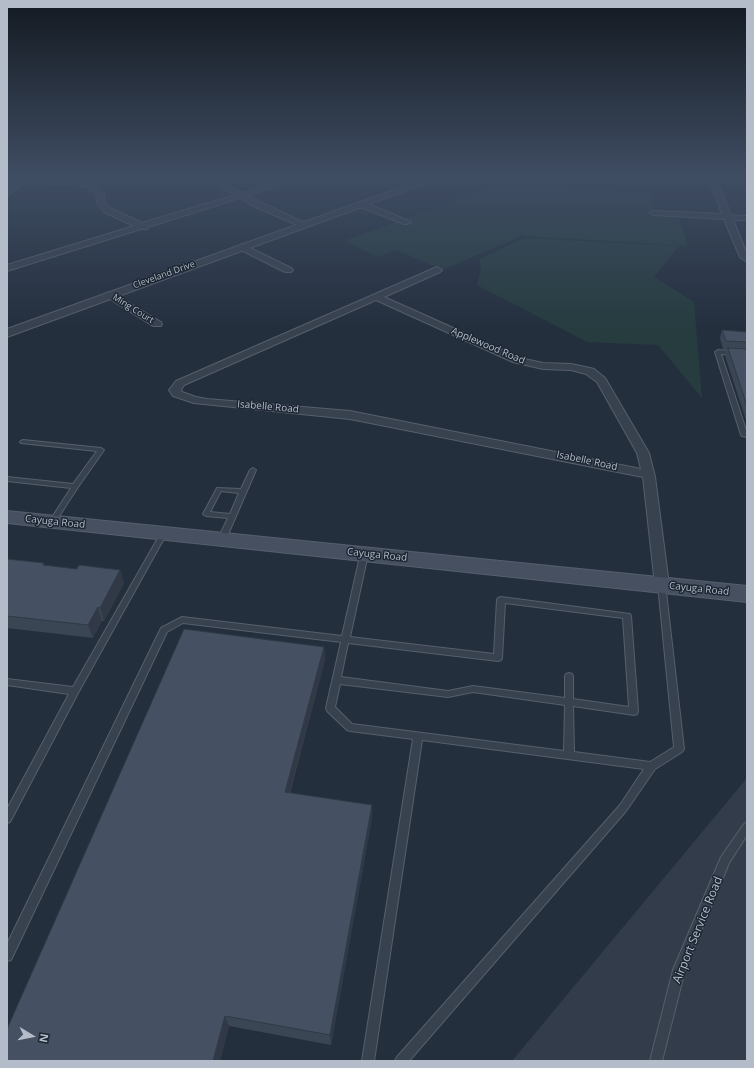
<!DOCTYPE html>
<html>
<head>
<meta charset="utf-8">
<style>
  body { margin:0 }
  #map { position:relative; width:754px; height:1068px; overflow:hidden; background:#242f3e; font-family:"Open Sans",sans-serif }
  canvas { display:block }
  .frame { position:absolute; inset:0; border:8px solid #b4bcc9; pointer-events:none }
  .north { position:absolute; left:12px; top:1016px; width:40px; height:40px; -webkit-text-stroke:3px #1d2633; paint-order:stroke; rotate:100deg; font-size:11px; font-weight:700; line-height:16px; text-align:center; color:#b4bcc9 }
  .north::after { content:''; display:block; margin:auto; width:14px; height:18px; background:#b4bcc9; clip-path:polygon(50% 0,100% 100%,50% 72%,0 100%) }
</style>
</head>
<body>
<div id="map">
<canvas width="754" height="1068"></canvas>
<div class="frame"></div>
<div class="north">N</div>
</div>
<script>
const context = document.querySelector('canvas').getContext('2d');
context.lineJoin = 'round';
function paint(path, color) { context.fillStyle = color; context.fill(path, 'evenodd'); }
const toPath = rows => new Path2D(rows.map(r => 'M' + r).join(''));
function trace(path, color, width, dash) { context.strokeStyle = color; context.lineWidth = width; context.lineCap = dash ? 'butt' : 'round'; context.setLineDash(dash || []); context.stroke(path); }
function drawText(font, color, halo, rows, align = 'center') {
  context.font = font + ' "Open Sans",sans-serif'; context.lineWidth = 3; context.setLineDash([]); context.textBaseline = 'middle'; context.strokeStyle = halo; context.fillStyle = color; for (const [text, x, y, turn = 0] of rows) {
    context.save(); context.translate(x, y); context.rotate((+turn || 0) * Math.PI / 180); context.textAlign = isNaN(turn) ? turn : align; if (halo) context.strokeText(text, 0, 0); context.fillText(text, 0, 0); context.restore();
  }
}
paint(toPath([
  [747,778,747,1061,512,1061]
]), '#323c4b');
paint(toPath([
  [508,185,516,186,650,193,656,214,678,215,688,246,522,236,442,270,396,250,378,257,344,241,492,187,496,189],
  [524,238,679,246,654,277,694,302,702,398,658,345,587,342,477,285,481,271,480,259]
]), '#263c3f');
const service = toPath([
  [718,350,747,352,747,356,721,354,747,433,747,437,742,436,741,435,715,352,718,350],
  [23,440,101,448,104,450,78,487,54,524,52,524,49,522,71,488,7,481,7,477,73,484,97,451,21,443,20,442,21,441,23,440],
  [253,468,256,470,226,539,224,541,220,541,218,539,228,518,206,516,203,514,217,488,241,489,250,470,253,468],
  [221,491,239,493,230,514,210,512,221,491],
  [162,531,166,531,167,533,78,693,10,822,7,823,7,809,69,694,7,685,7,679,73,687,162,531],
  [361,552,364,552,368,554,350,637,494,654,497,600,498,598,501,597,630,614,631,616,638,711,637,714,634,715,573,706,574,752,650,762,674,747,658,585,659,583,665,583,684,749,682,752,655,769,626,811,409,1061,395,1061,397,1057,620,805,644,769,422,740,374,1061,362,1061,413,739,350,731,347,730,327,711,326,708,341,642,183,623,167,632,11,960,7,961,7,944,161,628,182,617,342,636,361,552],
  [505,603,623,618,629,707,573,699,573,676,572,674,569,673,566,674,565,676,565,698,473,686,448,691,341,677,348,643,498,661,501,660,502,658,505,603],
  [340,684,448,697,473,692,565,705,564,751,352,724,335,707,340,684],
  [747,822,747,835,729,863,685,970,662,1061,650,1061,673,970,721,857,744,824,747,822]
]);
const minor = toPath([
  [7,179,77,181,95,184,104,193,105,203,110,208,142,223,235,195,210,179,219,179,242,193,284,179,296,179,247,196,309,225,305,227,302,227,251,205,240,198,148,227,147,229,141,229,7,271,7,265,134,226,104,212,97,203,96,194,90,188,77,185,26,183,7,196,7,190,17,183,7,182,7,179],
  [709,179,716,179,731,215,747,216,747,220,733,220,747,254,747,262,740,257,724,219,654,215,650,213,654,211,722,214,709,179],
  [360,203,366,203,411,222,407,224,404,224,360,207,360,203],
  [242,244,291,268,293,270,291,272,285,272,239,249,238,247,242,244],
  [437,267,442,270,440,272,384,297,520,358,543,363,571,364,590,368,594,369,605,378,649,453,655,477,669,585,667,589,662,590,657,589,655,585,643,477,350,419,194,403,173,396,169,390,176,381,437,267],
  [376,300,513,362,543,369,571,370,586,374,597,382,637,453,641,469,350,411,207,399,196,397,182,392,181,390,184,385,376,300],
  [110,292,161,322,162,324,161,326,153,326,107,297,105,295,107,293,110,292]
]);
const tertiary = toPath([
  [424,179,438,179,7,337,7,329,424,179]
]);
const secondary = toPath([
  [7,511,747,586,747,602,7,523,7,511]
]);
trace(service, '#565f6c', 2);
trace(minor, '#565f6c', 2);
trace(tertiary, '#565f6c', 2);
trace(secondary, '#565f6c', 2);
paint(service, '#38414e');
paint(minor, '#38414e');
paint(tertiary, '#38414e');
paint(secondary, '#465061');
paint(toPath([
  [722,330,747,332,747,423,725,356,727,349,723,349,720,338],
  [7,559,45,565,77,569,120,570,124,583,104,621,102,621,93,638,7,628],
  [324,647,325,660,290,793,372,805,372,818,331,1045,229,1026,220,1061,7,1061]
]), '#3b4654');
paint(toPath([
  [120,570,124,583,104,621,100,608],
  [98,607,102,621,93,638,88,625],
  [324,647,325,660,286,805,285,792],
  [372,805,372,818,331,1045,330,1035],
  [225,1016,229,1026,220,1061,213,1061]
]), '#303945');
const building = toPath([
  [722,330,747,332,747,342,726,341,722,330],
  [728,348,747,349,747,406,728,348],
  [7,559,44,563,43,565,77,569,79,565,120,570,100,608,98,607,88,625,7,616,7,559],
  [184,629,324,647,285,792,372,805,330,1035,225,1016,213,1061,7,1061,7,1029,184,629]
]);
paint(building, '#455162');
trace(building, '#303945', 1);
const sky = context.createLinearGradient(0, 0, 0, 329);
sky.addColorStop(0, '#141a22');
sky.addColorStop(0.54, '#3f4d63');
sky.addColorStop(1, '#3f4d6300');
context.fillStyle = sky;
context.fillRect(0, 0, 754, 329);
drawText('9px', '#b4bcc9', '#1d2633', [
  ["Cleveland Drive",164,275,-20],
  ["Ming Court",133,309,32]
]);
drawText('10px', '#b4bcc9', '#1d2633', [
  ["Applewood Road",488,346,23],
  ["Isabelle Road",268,407,5],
  ["Isabelle Road",587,461,12],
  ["Cayuga Road",55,522,6],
  ["Cayuga Road",377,555,6],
  ["Cayuga Road",699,589,6]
]);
drawText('12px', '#b4bcc9', '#1d2633', [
  ["Airport Service Road",698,930,-68]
]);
</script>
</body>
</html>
